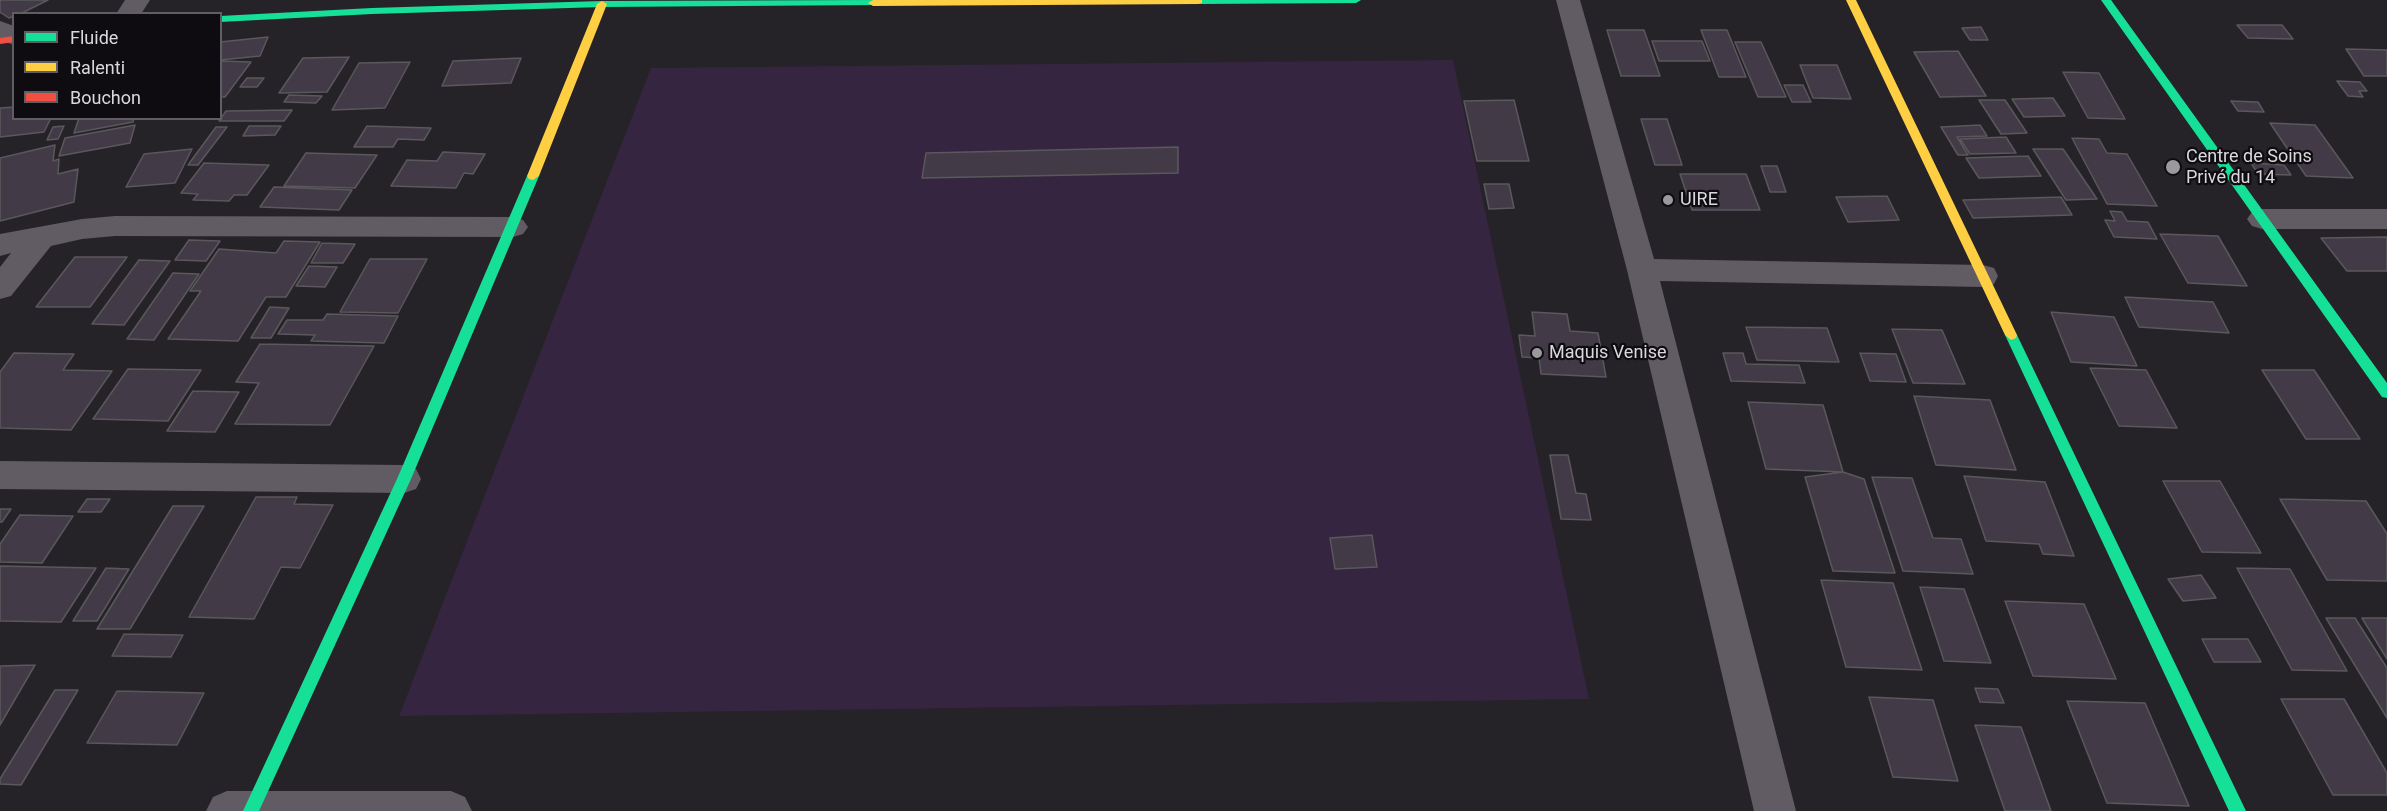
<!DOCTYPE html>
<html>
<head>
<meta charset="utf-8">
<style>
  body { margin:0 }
  #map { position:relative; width:2387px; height:811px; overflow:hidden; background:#262328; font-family:Roboto,sans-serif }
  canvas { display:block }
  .legend { position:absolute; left:12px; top:12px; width:210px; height:108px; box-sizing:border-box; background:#0e0c10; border:2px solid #605e62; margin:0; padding:8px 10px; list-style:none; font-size:18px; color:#dbd8dd }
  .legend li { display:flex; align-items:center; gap:12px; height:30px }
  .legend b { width:30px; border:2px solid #605e62 }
</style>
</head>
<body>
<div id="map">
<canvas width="2387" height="811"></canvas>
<ul class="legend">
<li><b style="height:8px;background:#16e098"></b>Fluide</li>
<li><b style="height:8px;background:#ffcf43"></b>Ralenti</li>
<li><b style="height:8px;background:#f24e42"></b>Bouchon</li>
</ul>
</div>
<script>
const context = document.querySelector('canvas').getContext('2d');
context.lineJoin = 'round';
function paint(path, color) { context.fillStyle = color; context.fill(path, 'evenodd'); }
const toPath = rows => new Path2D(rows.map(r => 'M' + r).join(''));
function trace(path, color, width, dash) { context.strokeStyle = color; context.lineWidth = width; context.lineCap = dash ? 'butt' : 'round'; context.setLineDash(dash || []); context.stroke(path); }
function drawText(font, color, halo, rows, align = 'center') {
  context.font = font + ' Roboto,sans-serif'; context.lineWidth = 4.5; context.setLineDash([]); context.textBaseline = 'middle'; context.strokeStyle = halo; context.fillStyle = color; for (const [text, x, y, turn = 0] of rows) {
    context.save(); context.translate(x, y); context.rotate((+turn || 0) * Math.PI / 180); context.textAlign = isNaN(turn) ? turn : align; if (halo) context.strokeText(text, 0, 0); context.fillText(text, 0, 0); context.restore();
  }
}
paint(toPath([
  [1453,60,1589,699,399,716,651,68]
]), '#352540');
const building = toPath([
  [2,0,48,0,20,14,14,14,14,16,9,18,0,12,0,1,2,0],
  [2237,25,2282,25,2293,39,2248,38,2237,25],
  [1981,27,1988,40,1970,40,1962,28,1981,27],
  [1607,30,1644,30,1660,76,1621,76,1607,30],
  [1701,30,1727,30,1746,77,1719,77,1701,30],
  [268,37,260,56,220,60,220,42,268,37],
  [1652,41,1702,41,1710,61,1659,61,1652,41],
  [1735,42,1761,42,1786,97,1758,97,1735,42],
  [2346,49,2387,50,2387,76,2364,76,2346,49],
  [1958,51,1986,96,1940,97,1914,52,1958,51],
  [349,57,327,92,279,93,303,58,349,57],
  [521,58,511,83,442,86,453,61,521,58],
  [220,61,251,62,225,97,220,97,220,61],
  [410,62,385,108,332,110,359,63,410,62],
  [1800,65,1837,65,1851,99,1813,98,1800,65],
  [2063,72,2099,73,2125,119,2088,118,2063,72],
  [247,78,264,78,257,87,240,87,247,78],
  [2337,81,2360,82,2367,91,2359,91,2363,97,2348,96,2337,81],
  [1784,85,1803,85,1811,102,1792,102,1784,85],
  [289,95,322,96,316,103,284,102,289,95],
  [2053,98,2065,116,2024,117,2012,99,2053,98],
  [1514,100,1529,161,1477,161,1464,101,1514,100],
  [1979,100,2005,100,2027,133,2001,134,1979,100],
  [2231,101,2258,102,2264,112,2238,111,2231,101],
  [14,107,14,118,51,118,44,132,0,137,0,108,14,107],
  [292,110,284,121,219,121,226,111,292,110],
  [79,118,134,118,133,122,74,133,79,118],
  [1641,119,1667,119,1682,165,1655,165,1641,119],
  [2270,123,2315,125,2353,178,2306,176,2270,123],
  [135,125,130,143,59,156,65,138,135,125],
  [1980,125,1987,136,1957,137,1968,155,1958,155,1941,127,1980,125],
  [64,126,58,139,47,140,53,127,64,126],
  [249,126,281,126,275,135,243,136,249,126],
  [367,126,431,128,424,140,398,139,393,147,354,147,367,126],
  [216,127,227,127,198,165,188,165,216,127],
  [2006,137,2016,153,1970,154,1960,139,2006,137],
  [2072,138,2099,139,2107,153,2127,154,2157,206,2107,204,2072,138],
  [55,145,53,161,59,159,58,174,78,169,74,202,0,221,0,158,55,145],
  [1178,147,1178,173,922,178,926,153,1178,147],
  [192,149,175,183,126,187,144,154,192,149],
  [2033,149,2063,149,2097,199,2066,200,2033,149],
  [443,152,485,154,473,174,464,173,456,188,391,186,407,160,437,161,443,152],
  [306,153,377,155,355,188,284,186,306,153],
  [2028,156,2041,176,1979,178,1966,158,2028,156],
  [204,163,269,165,247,195,234,195,229,201,193,200,198,194,181,193,204,163],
  [2251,163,2284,165,2291,175,2258,174,2251,163],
  [1761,166,1777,166,1786,192,1770,192,1761,166],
  [1680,174,1746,174,1760,210,1692,210,1680,174],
  [1484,184,1509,184,1514,208,1489,209,1484,184],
  [274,187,352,190,339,210,260,207,274,187],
  [1887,196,1899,220,1848,222,1836,197,1887,196],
  [2061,197,2072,215,1973,218,1963,200,2061,197],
  [2110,211,2122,212,2127,221,2148,222,2157,239,2114,237,2105,220,2115,221,2110,211],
  [2160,234,2218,236,2247,286,2188,283,2160,234],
  [2387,237,2387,271,2347,271,2321,238,2387,237],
  [189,240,220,241,206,261,175,260,189,240],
  [284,241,320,242,286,297,266,297,238,341,168,339,201,291,190,291,219,249,276,253,284,241],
  [322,243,355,244,343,263,311,263,322,243],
  [75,257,127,257,90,307,36,307,75,257],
  [370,259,427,259,398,313,340,312,370,259],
  [139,260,170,261,124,325,92,324,139,260],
  [309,266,337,267,325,287,296,286,309,266],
  [173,273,199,274,154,340,127,339,173,273],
  [2125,297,2213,302,2229,333,2139,327,2125,297],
  [270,307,289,308,271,338,251,338,270,307],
  [1532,312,1567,314,1570,331,1598,333,1606,377,1541,374,1539,358,1522,357,1519,335,1535,336,1532,312],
  [2051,312,2114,317,2137,366,2071,362,2051,312],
  [327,314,398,316,384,343,311,341,315,335,278,334,287,320,323,320,327,314],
  [1746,327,1827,328,1839,362,1757,360,1746,327],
  [1892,329,1942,330,1965,384,1913,383,1892,329],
  [260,344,374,346,330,425,235,424,259,383,236,382,260,344],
  [14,353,74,354,63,370,112,371,71,430,0,428,0,372,14,353],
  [1723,353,1743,353,1746,364,1799,365,1805,383,1731,381,1723,353],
  [1860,353,1896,354,1906,382,1870,381,1860,353],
  [2090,368,2146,370,2177,428,2119,426,2090,368],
  [128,369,201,370,168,421,93,419,128,369],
  [2262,370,2314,370,2360,439,2306,439,2262,370],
  [193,391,239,392,215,432,167,431,193,391],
  [1914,396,1990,400,2016,470,1936,465,1914,396],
  [1748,402,1823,405,1843,472,1766,469,1748,402],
  [1550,455,1568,455,1576,493,1586,494,1591,520,1561,519,1550,455],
  [1843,472,1864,479,1895,573,1833,571,1805,477,1843,472],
  [1964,476,2045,482,2074,556,2043,554,2039,544,1986,541,1964,476],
  [1872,477,1912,478,1933,538,1961,539,1973,574,1903,571,1872,477],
  [2163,481,2220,481,2261,553,2202,552,2163,481],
  [256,497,297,497,294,504,333,505,300,568,281,567,254,619,189,617,256,497],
  [87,499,110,499,101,512,78,512,87,499],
  [2280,499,2366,501,2387,534,2387,581,2327,580,2280,499],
  [173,506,204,506,130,629,97,629,173,506],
  [0,509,11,509,2,522,0,522,0,509],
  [20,515,73,516,42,563,0,562,0,544,20,515],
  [1372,535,1377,567,1335,569,1330,538,1372,535],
  [0,566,96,568,61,622,0,621,0,566],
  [106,568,129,569,97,621,73,621,106,568],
  [2237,568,2290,569,2347,671,2292,670,2237,568],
  [2201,575,2216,598,2183,601,2168,579,2201,575],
  [1821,580,1893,583,1922,670,1846,667,1821,580],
  [1920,587,1964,589,1991,663,1944,661,1920,587],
  [2005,601,2084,604,2116,679,2033,676,2005,601],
  [2326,618,2355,618,2387,668,2387,718,2326,618],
  [2362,618,2387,618,2387,659,2362,618],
  [124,634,183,635,171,657,112,656,124,634],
  [2202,639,2248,639,2261,662,2214,662,2202,639],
  [35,665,0,725,0,666,35,665],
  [1975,688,1998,689,2004,703,1980,702,1975,688],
  [55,690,78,690,21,785,0,784,0,779,55,690],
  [117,691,204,693,177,745,87,743,117,691],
  [1869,697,1933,700,1958,781,1893,777,1869,697],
  [2281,699,2344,699,2387,773,2387,795,2333,795,2281,699],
  [2067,701,2145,703,2189,806,2107,803,2067,701],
  [1975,725,2021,727,2051,811,2005,811,1975,725]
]);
paint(building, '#423b47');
trace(building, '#5a585c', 1.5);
paint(toPath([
  [125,0,150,0,141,14,116,14,125,0],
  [1556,0,1580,0,1654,259,1983,265,1994,268,1998,276,1994,284,1983,287,1660,281,1796,811,1754,811,1627,270,1556,0],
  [0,21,14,26,14,45,0,40,0,21],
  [2262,209,2387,209,2387,229,2262,229,2252,226,2247,219,2252,212,2262,209],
  [115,216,513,217,523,220,528,227,523,234,513,237,115,236,82,239,51,246,11,296,0,299,0,267,11,253,0,256,0,234,82,219,115,216],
  [0,461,404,465,416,469,421,479,416,489,404,493,0,489,0,461],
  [227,791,451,791,465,797,472,811,206,811,213,797,227,791]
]), '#615b64');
paint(toPath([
  [873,0,878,3,877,5,602,7,372,14,220,22,220,16,372,8,602,1,873,0],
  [1194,0,1361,0,1356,3,1198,4,1194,3,1194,0],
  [2101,0,2111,0,2387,383,2387,398,2382,397,2101,0],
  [533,172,539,176,411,479,259,811,243,811,397,479,527,176,533,172],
  [2011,330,2017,335,2246,811,2229,811,2005,335,2011,330]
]), '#16e098');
paint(toPath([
  [1202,0,1202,3,1198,4,873,6,868,3,873,0,1202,0],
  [1846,0,1856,0,2017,335,2016,338,2011,340,2005,335,1846,0],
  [602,1,607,4,539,176,533,180,529,179,527,176,597,4,602,1]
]), '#ffcf43');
paint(toPath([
  [14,36,14,42,0,44,0,38,14,36]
]), '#f24e42');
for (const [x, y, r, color] of [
  [2173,167,8,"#9c999e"],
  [1668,200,6,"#9c999e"],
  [1537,353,6,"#9c999e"]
]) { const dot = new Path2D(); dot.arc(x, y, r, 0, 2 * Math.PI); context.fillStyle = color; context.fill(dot); trace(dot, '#0e0c10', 2); }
drawText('18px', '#dbd8dd', '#0e0c10', [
  ["Centre de Soins",2186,157],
  ["Privé du 14",2186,178],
  ["UIRE",1680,200],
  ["Maquis Venise",1549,353]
], 'left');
</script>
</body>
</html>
